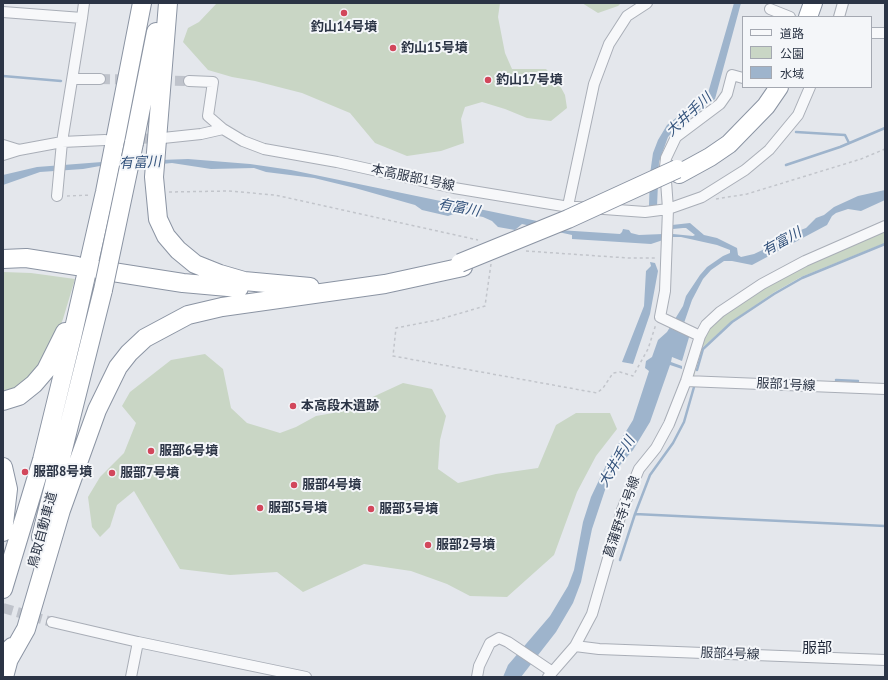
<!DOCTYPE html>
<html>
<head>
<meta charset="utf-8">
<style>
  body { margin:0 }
  #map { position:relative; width:888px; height:680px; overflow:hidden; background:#e4e7ec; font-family:"PT Sans","Noto Sans JP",sans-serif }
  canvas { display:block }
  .frame { position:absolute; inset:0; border:4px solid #2b3445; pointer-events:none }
  .legend { position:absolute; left:742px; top:16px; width:130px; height:72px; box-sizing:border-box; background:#f4f6f9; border:1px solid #a4a8b1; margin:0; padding:5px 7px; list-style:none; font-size:12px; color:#2b3445 }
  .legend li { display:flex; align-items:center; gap:8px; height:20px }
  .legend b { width:20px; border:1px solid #a4a8b1 }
</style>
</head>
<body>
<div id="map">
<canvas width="888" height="680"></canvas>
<div class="frame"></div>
<ul class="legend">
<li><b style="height:5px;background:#f7f8fa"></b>道路</li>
<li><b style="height:11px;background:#c9d6c5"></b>公園</li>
<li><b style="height:11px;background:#9eb4cc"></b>水域</li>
</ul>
</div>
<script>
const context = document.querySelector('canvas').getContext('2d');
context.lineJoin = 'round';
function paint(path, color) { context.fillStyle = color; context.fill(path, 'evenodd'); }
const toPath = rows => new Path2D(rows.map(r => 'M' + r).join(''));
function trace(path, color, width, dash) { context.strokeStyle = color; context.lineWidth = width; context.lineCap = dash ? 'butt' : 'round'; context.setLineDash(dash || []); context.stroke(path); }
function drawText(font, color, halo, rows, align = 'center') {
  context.font = font + ' "PT Sans","Noto Sans JP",sans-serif'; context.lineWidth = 4; context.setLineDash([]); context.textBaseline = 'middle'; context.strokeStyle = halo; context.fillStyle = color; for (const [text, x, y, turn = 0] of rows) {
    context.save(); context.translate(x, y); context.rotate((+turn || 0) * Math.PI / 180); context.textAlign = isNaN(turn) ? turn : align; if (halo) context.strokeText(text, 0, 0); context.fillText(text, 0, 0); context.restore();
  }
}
paint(toPath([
  [217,3,500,3,498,17,505,53,512,69,546,69,558,82,565,95,567,108,551,121,527,118,505,109,482,102,465,107,461,119,464,143,441,151,407,156,375,143,350,113,302,93,255,81,232,77,208,70,183,42,188,28,199,22],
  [582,3,621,3,618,6,598,13],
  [885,229,885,243,801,277,773,293,731,322,702,348,699,355,694,377,692,374,701,345,713,322,779,277],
  [3,272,31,273,75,279,63,319,52,347,39,371,18,390,3,396],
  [205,354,223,369,231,408,247,423,280,433,296,427,316,416,356,409,364,401,403,383,432,389,446,416,440,440,438,469,458,483,496,474,538,468,556,425,576,413,610,413,617,429,596,456,577,492,554,555,507,597,470,596,447,584,411,571,364,564,303,592,277,572,230,575,180,569,134,491,117,505,110,527,100,537,92,527,88,497,100,477,124,453,136,423,122,406,130,392,171,360]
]), '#c9d6c5');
paint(toPath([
  [734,3,741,3,715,99,679,125,668,137,659,162,657,206,649,206,650,174,653,153,658,140,667,125,708,93],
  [188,159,250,164,291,170,537,221,536,224,559,230,620,234,622,232,623,229,629,230,631,233,639,235,663,234,672,225,690,223,704,235,717,238,737,248,738,255,741,257,754,254,790,237,793,231,798,231,806,228,816,218,824,215,834,207,858,196,885,190,885,200,861,211,848,209,836,213,832,216,827,225,752,265,732,261,724,261,711,270,703,279,692,300,684,323,684,326,690,334,682,361,672,357,671,362,682,366,682,369,670,365,650,422,633,450,614,472,607,484,592,529,581,582,573,603,556,632,521,677,503,677,508,665,550,616,568,586,574,570,583,522,591,497,609,459,633,420,649,371,645,368,646,361,652,357,658,340,667,332,683,306,686,296,700,275,707,267,723,256,730,253,730,250,717,245,681,237,672,237,651,244,572,239,572,235,522,224,515,230,498,227,492,221,483,217,459,212,448,216,422,210,415,205,355,188,314,178,266,172,254,168,211,169,172,163,129,167,100,166,83,169,40,172,3,185,3,175,37,167,102,162],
  [683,228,686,228,695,235,693,236,673,234,673,229],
  [650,262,655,263,658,271,650,314,633,364,622,362,644,306,646,271,651,266]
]), '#9eb4cc');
trace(toPath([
  [3,76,61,81],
  [796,132,845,135,849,143],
  [786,165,840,147,885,128],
  [697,370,703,349,732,322,774,294,802,278,885,244],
  [836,380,858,381],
  [635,514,885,526],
  [620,560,635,514,650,475,673,443,684,422,694,387]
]), '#9eb4cc', 2.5);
trace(toPath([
  [100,79,189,81],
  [111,140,161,138],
  [3,608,52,622]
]), '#bfc3cb', 10, [10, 5]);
const minor = toPath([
  [770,9,790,17],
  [3,12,82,18,84,3],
  [839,17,843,3],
  [871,33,885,33],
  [73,79,100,79],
  [189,81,213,82,208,116,223,129],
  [163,138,201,134,223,129,243,141,264,149,337,162,454,188,563,206,645,212,668,209,702,197,745,170,769,150,798,115,810,87],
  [3,145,19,150,62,142,105,140],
  [3,155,19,150],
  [57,196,62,142,82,18],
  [568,206,594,84,609,44,627,16,647,3],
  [700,336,706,325,720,312,762,284,805,261,885,226],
  [686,381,885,389],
  [52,622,138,642],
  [575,646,599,649,885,660],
  [131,677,138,642,306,677],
  [477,677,479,666,490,643,499,638,508,642,551,671],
  [548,677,575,646,592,614,622,510,639,469,656,448,669,424,686,381,700,336,660,317,665,291,668,209,665,167,666,158,676,137,720,104,727,94,732,75,743,78]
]);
const motorway = toPath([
  [168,3,154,177,158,219,166,236,178,250,195,264,220,274,244,281,310,287],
  [808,17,813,3],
  [134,143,156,32],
  [679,174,710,157,729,144,766,106,779,87],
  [3,259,26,258,77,266],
  [100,270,183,283,239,288],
  [3,401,19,396,34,384,46,370,65,332],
  [3,467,8,489,3,532],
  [41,537,103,290],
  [3,589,42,460,72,337,105,192,142,3],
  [9,659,26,629,61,510,97,410,118,367,129,353,145,338,188,315,222,307,385,284,463,267],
  [4,677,12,647]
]);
trace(minor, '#a9aeb7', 12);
trace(motorway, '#8b94a3', 20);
trace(toPath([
  [169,192,228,191,275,195,478,240],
  [67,196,91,195],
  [716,199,747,194,861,159,885,149],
  [526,251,628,258,656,258],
  [491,264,485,306,437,320,396,328,393,356,597,393,603,388,613,373,620,372,633,376,648,349,656,324]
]), '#c2c5cb', 1.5, [3, 3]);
trace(minor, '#f7f8fa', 10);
trace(motorway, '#fff', 18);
const motorwayBridge = toPath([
  [460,263,568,219,677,169],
  [103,290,134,143]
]);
trace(motorwayBridge, '#8b94a3', 20, []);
trace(motorwayBridge, '#fff', 18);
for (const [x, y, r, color] of [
  [344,13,4,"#d2475b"],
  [393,48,4,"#d2475b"],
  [488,80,4,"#d2475b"],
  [293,406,4,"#d2475b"],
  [151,451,4,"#d2475b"],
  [25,472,4,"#d2475b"],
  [112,473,4,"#d2475b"],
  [294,485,4,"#d2475b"],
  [260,508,4,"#d2475b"],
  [371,509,4,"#d2475b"],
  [428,545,4,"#d2475b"]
]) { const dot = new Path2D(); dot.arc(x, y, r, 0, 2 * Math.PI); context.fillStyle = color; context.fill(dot); trace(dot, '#f4f6f9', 1.5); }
drawText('bold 13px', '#2b3445', '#f4f6f9', [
  ["釣山14号墳",344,27,"center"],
  ["釣山15号墳",401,48],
  ["釣山17号墳",496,80],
  ["本高段木遺跡",301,406],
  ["服部6号墳",159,451],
  ["服部8号墳",33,472],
  ["服部7号墳",120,473],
  ["服部4号墳",302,485],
  ["服部5号墳",268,508],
  ["服部3号墳",379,509],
  ["服部2号墳",436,545]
], 'left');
drawText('13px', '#2b3445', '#f4f6f9', [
  ["本高服部1号線",413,178,12],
  ["服部1号線",786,385,3],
  ["菖蒲野寺1号線",622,517,-71],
  ["鳥取自動車道",43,530,-75],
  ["服部4号線",730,654,2]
]);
drawText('italic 14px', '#33527b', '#f4f6f9', [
  ["大井手川",689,115,-43],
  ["有富川",140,163,-3],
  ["有富川",459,208,11],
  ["有富川",782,242,-29],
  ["大井手川",617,462,-59]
]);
drawText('15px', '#1d2536', '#f4f6f9', [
  ["服部",817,649]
]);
</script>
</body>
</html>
